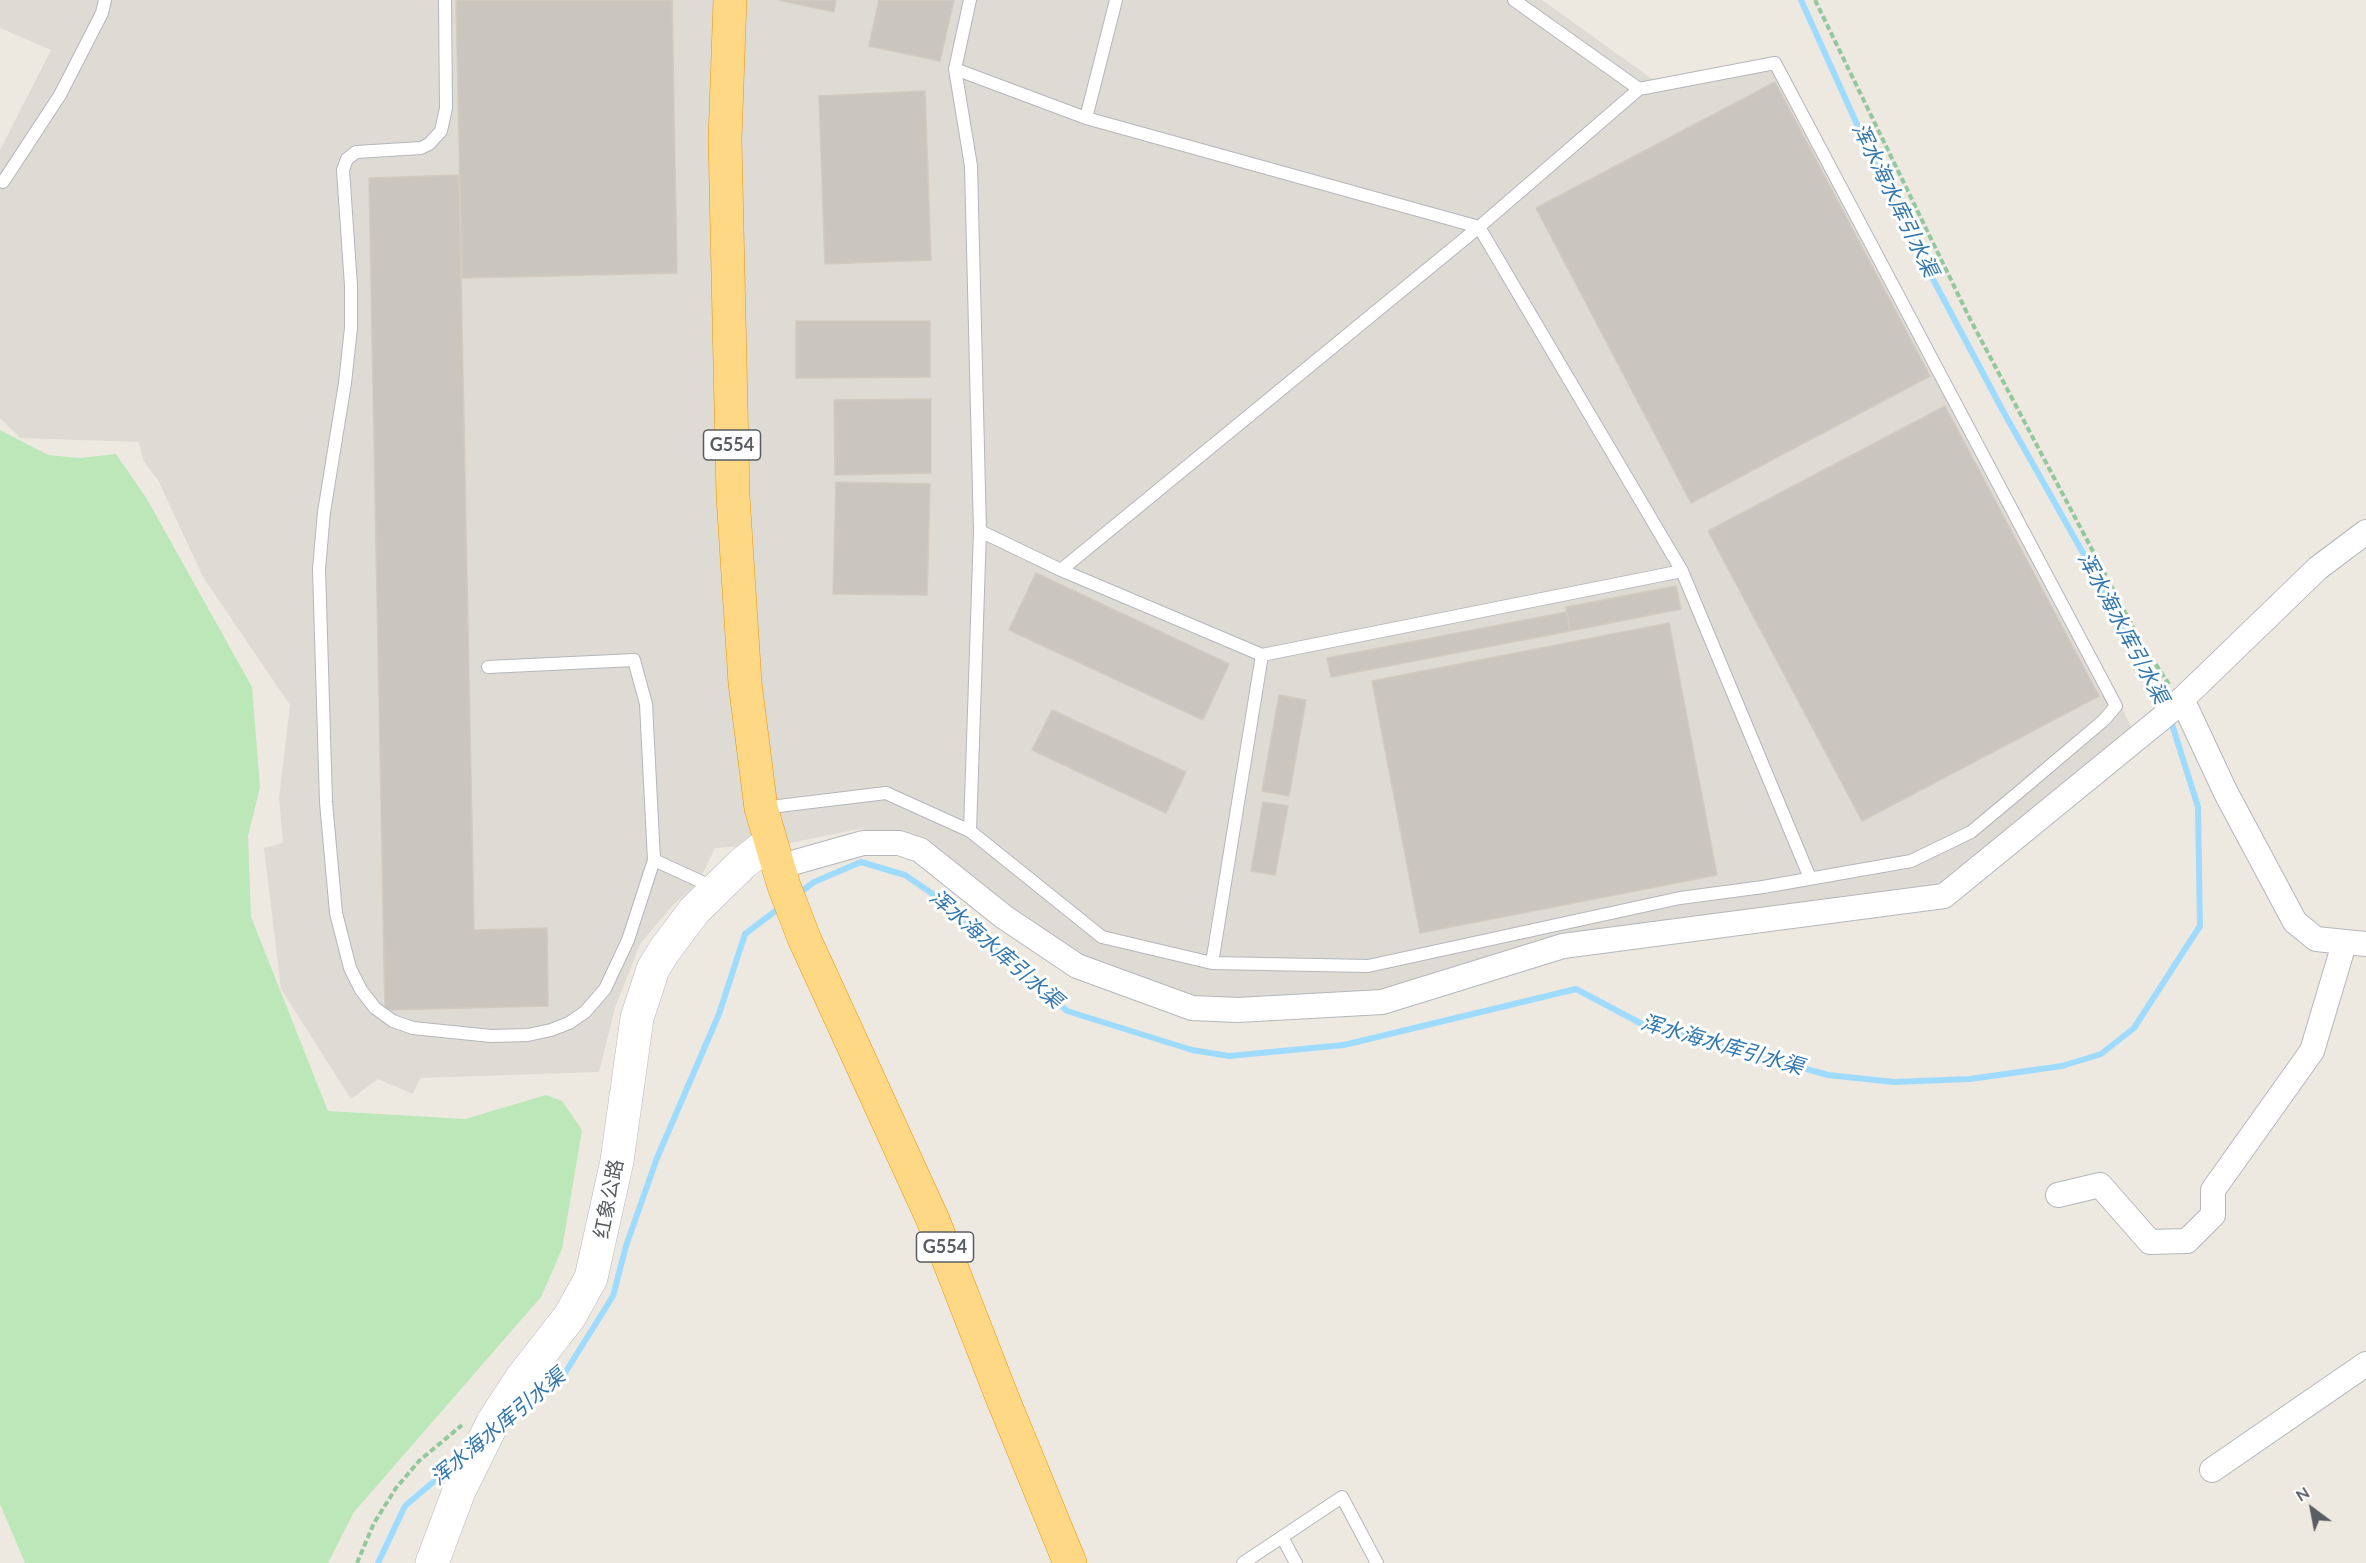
<!DOCTYPE html>
<html>
<head>
<meta charset="utf-8">
<style>
  body { margin:0 }
  #map { position:relative; width:2366px; height:1563px; overflow:hidden; background:#ede9e0; font-family:Lato,sans-serif }
  canvas { display:block }
  .north { position:absolute; left:2282px; top:1479px; width:60px; height:60px; -webkit-text-stroke:4px #fff; paint-order:stroke; rotate:328deg; font-size:16px; font-weight:700; line-height:24px; text-align:center; color:#595d62 }
  .north::after { content:''; display:block; margin:auto; width:21px; height:27px; background:#595d62; clip-path:polygon(50% 0,100% 100%,50% 72%,0 100%) }
</style>
</head>
<body>
<div id="map">
<canvas width="2366" height="1563"></canvas>
<div class="north">N</div>
</div>
<script>
const context = document.querySelector('canvas').getContext('2d');
context.lineJoin = 'round';
function paint(path, color) { context.fillStyle = color; context.fill(path, 'evenodd'); }
const toPath = rows => new Path2D(rows.map(r => 'M' + r).join(''));
function trace(path, color, width, dash) { context.strokeStyle = color; context.lineWidth = width; context.lineCap = dash ? 'butt' : 'round'; context.setLineDash(dash || []); context.stroke(path); }
function drawText(font, color, halo, rows, align = 'center') {
  context.font = font + ' Lato,"Noto Sans SC",sans-serif'; context.lineWidth = 6; context.setLineDash([]); context.textBaseline = 'middle'; context.strokeStyle = halo; context.fillStyle = color; for (const [text, x, y, turn = 0] of rows) {
    context.save(); context.translate(x, y); context.rotate((+turn || 0) * Math.PI / 180); context.textAlign = isNaN(turn) ? turn : align; if (halo) context.strokeText(text, 0, 0); context.fillText(text, 0, 0); context.restore();
  }
}
paint(toPath([
  [0,0,1542,0,1666,89,1783,69,1998,470,2132,728,1945,889,1451,970,1360,995,1195,1003,1067,952,907,836,859,829,790,843,715,848,698,883,672,906,640,944,615,1008,599,1072,420,1078,413,1094,378,1079,351,1099,281,989,264,848,283,843,279,798,290,705,203,577,159,482,143,460,139,442,20,438,0,418,0,150,51,50,0,28]
]), '#dddbd4');
paint(toPath([
  [0,430,48,455,79,458,116,454,147,499,252,687,260,787,248,836,251,917,328,1111,465,1119,546,1095,562,1101,582,1130,562,1249,541,1297,354,1512,328,1563,25,1563,0,1504]
]), '#bce7b9');
trace(toPath([
  [1801,0,1892,202,2003,411,2162,693,2166,705],
  [797,895,814,882,861,862,905,875,943,901,1067,1011,1192,1050,1229,1056,1344,1045,1576,989,1642,1024,1828,1075,1894,1082,1970,1079,2062,1066,2101,1054,2134,1028,2200,926,2198,807,2170,718],
  [516,1413,565,1373,613,1296,626,1246,657,1158,719,1014,745,934,782,906],
  [378,1563,405,1506,459,1460]
]), '#9edbff', 6);
const building = toPath([
  [456,0,672,0,677,273,462,278,456,0],
  [779,0,836,0,834,12,779,0],
  [879,0,954,0,940,61,869,46,879,0],
  [1775,82,1930,376,1691,503,1536,208,1775,82],
  [925,91,931,260,825,264,819,96,925,91],
  [459,175,474,930,547,928,548,1006,385,1010,369,178,459,175],
  [796,321,930,321,930,377,796,378,796,321],
  [931,399,931,473,835,475,834,400,931,399],
  [1945,406,2099,696,1862,821,1708,531,1945,406],
  [836,482,930,484,927,595,833,594,836,482],
  [1036,573,1229,664,1203,720,1009,630,1036,573],
  [1676,586,1681,609,1570,631,1566,607,1676,586],
  [1567,612,1570,631,1331,677,1327,658,1567,612],
  [1669,623,1717,875,1420,933,1372,681,1669,623],
  [1279,695,1306,700,1289,796,1262,791,1279,695],
  [1052,710,1186,772,1166,813,1032,750,1052,710],
  [1263,802,1288,806,1275,875,1251,871,1263,802]
]);
paint(building, '#cac6bf');
trace(building, '#d2cabe', 1.5);
const lane = toPath([
  [445,0,446,108,441,131,429,144,421,148,356,152,347,159,343,170,351,286,351,328,345,383,324,512,319,569,326,802,336,913,350,968,361,990,375,1008,393,1021,413,1028,491,1036,528,1035,551,1030,569,1023,585,1012,605,989,628,940,654,860,715,888],
  [955,69,1086,118,1479,227,1682,571,1810,878],
  [1086,118,1116,0],
  [3,182,60,95,102,13,105,0],
  [980,531,1061,570,1262,655],
  [1061,570,1479,227,1639,89,1514,0],
  [488,667,634,660,646,704,654,860],
  [762,808,886,793,970,831,1102,937,1212,963,1368,966,1680,898,1763,887,1911,861,1971,832,2019,792,2104,720,2116,706,1775,63,1639,89],
  [970,831,980,531,971,166,955,69,970,0],
  [1212,963,1262,655,1682,571],
  [1282,1537,1296,1563],
  [1243,1563,1342,1497,1377,1563]
]);
const street = toPath([
  [2182,699,2226,793,2295,922,2316,939,2366,944],
  [778,867,863,843,899,843,920,850,1004,917,1077,966,1192,1008,1238,1010,1382,1002,1563,946,1944,896,2168,713,2318,568,2366,532],
  [2058,1195,2100,1185,2150,1242,2187,1241,2213,1215,2213,1190,2312,1051,2344,944],
  [2212,1470,2366,1364]
]);
const secondary = toPath([
  [432,1563,459,1491,493,1422,521,1379,570,1316,591,1278,617,1161,637,1018,653,969,664,951,694,911,742,864,770,842]
]);
const highway = toPath([
  [730,0,725,139,733,496,745,683,761,808,784,886,804,938,933,1220,1002,1397,1070,1563]
]);
trace(lane, '#b3b7bc', 14);
trace(street, '#b3b7bc', 26);
trace(secondary, '#b6bac0', 34);
trace(highway, '#ed9400', 34);
trace(toPath([
  [1815,0,1969,317,2142,644,2169,684],
  [357,1563,374,1523,396,1488,419,1461,462,1425]
]), '#93c89e', 4, [6, 3]);
trace(lane, '#fff', 12);
trace(street, '#fff', 24);
trace(secondary, '#fff', 33);
trace(highway, '#ffd885', 33);
for (const [x, y, w] of [
  [732,445,57],
  [945,1247,57]
]) { const box = new Path2D(); box.roundRect(x - w / 2, y - 15, w, 30, 4.5); context.fillStyle = '#fff'; context.fill(box); trace(box, '#595d62', 1.5); }
drawText('bold 18px', '#595d62', null, [
  ["G554",732,445],
  ["G554",945,1247]
]);
drawText('20px', '#595d62', '#fff', [
  ["红象公路",609,1199,-79]
]);
drawText('italic 21px', '#3277af', '#fff', [
  ["浑水海水库引水渠",1895,200,64],
  ["浑水海水库引水渠",2123,628,62],
  ["浑水海水库引水渠",996,949,41],
  ["浑水海水库引水渠",1722,1045,16],
  ["浑水海水库引水渠",498,1427,-40]
]);
</script>
</body>
</html>
